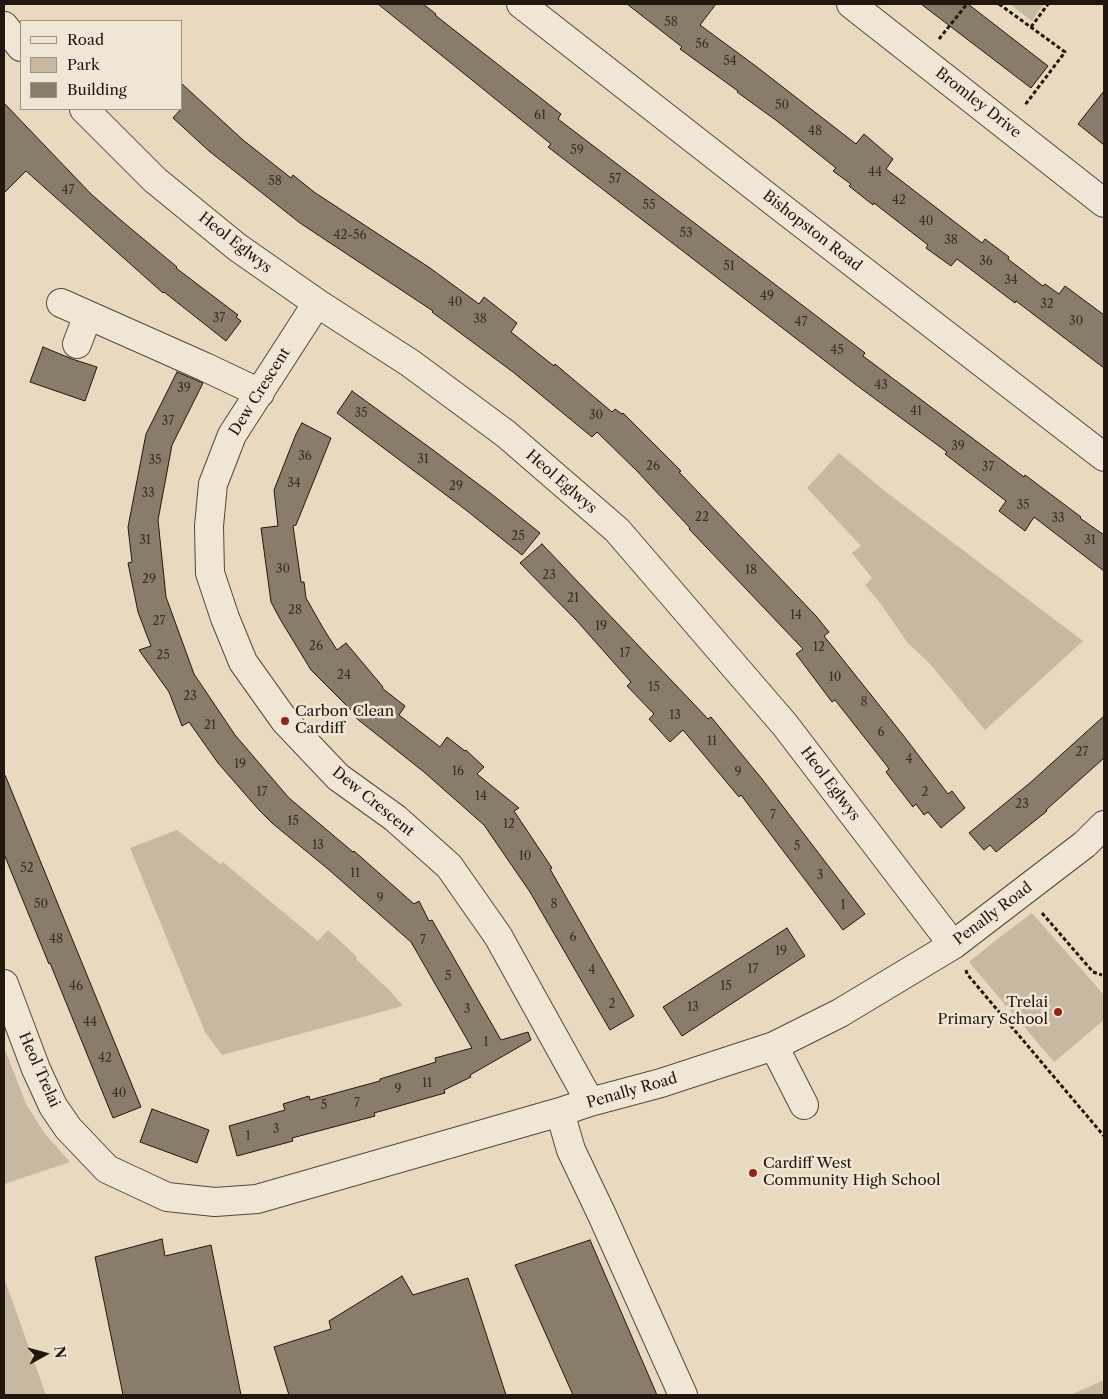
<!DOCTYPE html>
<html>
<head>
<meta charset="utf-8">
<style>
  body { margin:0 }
  #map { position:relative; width:1108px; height:1399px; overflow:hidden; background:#e8d9bf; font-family:"Libre Caslon Text",serif }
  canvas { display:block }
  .frame { position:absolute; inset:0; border:5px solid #22170f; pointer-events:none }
  .legend { position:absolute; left:20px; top:20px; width:162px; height:90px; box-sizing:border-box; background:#f0e6d5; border:1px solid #9e9386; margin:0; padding:6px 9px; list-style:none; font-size:15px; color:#22170f }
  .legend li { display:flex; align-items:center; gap:10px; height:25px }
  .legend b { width:25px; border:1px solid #9e9386 }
  .north { position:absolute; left:20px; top:1329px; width:50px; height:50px; -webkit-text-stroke:4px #f0e6d5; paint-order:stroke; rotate:83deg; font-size:14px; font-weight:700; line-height:20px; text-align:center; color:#22170f }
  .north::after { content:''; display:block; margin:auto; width:18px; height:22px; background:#22170f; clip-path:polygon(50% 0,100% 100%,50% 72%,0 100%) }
</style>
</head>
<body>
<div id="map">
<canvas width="1108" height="1399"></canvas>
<div class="frame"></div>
<ul class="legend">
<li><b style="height:6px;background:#f0e6d5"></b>Road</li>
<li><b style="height:14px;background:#c6b8a1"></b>Park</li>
<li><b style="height:14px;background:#897c6b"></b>Building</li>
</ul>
<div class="north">N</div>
</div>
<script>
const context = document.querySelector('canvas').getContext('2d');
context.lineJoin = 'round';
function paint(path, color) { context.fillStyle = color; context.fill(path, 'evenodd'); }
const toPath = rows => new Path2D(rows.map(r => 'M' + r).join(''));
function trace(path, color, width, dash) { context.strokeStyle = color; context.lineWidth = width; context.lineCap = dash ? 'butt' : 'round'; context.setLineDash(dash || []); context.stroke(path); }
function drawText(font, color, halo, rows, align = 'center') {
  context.font = font + ' "Libre Caslon Text",serif'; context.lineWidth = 5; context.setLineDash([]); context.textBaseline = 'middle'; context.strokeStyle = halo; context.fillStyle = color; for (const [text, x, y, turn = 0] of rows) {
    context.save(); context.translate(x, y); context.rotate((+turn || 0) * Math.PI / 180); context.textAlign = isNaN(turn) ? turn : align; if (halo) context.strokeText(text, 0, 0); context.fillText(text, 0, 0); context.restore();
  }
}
paint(toPath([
  [1010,4,1044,4,1032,21],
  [839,453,886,492,1083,641,985,730,930,664,907,642,881,604,865,585,872,578,852,553,861,546,807,488],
  [177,830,220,864,223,862,318,941,328,930,357,957,356,959,390,991,403,1006,222,1055,205,1032,130,848],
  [1032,913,1104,995,1104,1020,1054,1062,969,962,1000,937],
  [4,1047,26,1104,45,1134,70,1162,4,1184],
  [4,1278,46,1395,4,1395],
  [1104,1380,1104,1395,1070,1395]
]), '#c6b8a1');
const building = toPath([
  [378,4,423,4,436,14,435,15,561,114,558,119,865,353,863,356,1024,477,1025,475,1081,517,1080,518,1104,535,1104,571,1034,517,1025,531,999,511,1006,501,945,454,947,452,855,384,548,147,551,144,378,4],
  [627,4,716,4,700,25,757,67,856,144,864,134,893,159,886,169,982,243,985,239,1009,257,1008,259,1043,286,1045,284,1059,294,1065,286,1104,315,1104,368,1016,301,1015,303,957,259,951,266,926,248,928,245,874,203,873,205,849,186,851,184,833,171,836,168,777,121,737,92,738,91,680,49,682,47,627,4],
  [921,4,968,4,1048,66,1031,88,921,4],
  [181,83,243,140,291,178,293,175,314,192,430,268,479,304,484,297,517,323,511,332,554,366,555,364,612,412,615,409,622,414,623,413,681,471,679,472,816,616,829,632,824,636,840,656,903,735,948,794,952,791,965,808,941,828,928,812,924,815,916,804,913,807,886,772,889,769,887,766,835,700,832,702,796,654,803,649,689,529,690,528,637,471,597,432,592,437,513,372,432,312,433,311,300,223,209,151,173,118,181,109,181,83],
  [1104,91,1104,145,1078,124,1104,91],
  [4,103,91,194,123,222,177,267,176,268,238,315,236,317,241,321,226,341,164,292,163,293,26,171,4,193,4,103],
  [43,347,72,359,97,367,85,401,30,382,43,347],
  [177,372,203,383,172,445,158,520,166,597,194,674,235,735,289,798,353,852,354,851,414,904,419,901,429,921,432,920,501,1040,528,1032,531,1040,470,1075,471,1077,444,1090,445,1093,374,1113,375,1116,292,1138,293,1141,237,1156,229,1126,285,1110,283,1104,309,1096,310,1100,380,1081,380,1079,436,1062,435,1058,472,1048,411,942,328,869,272,823,259,810,218,763,189,722,182,726,169,692,139,650,151,646,138,612,128,563,132,562,128,527,146,434,177,372],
  [352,391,433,450,494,496,540,533,522,555,466,510,337,413,352,391],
  [302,423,331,438,296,525,293,526,301,582,304,582,306,598,323,628,337,650,346,643,383,687,382,688,405,706,399,715,440,747,447,737,465,751,466,750,484,767,477,774,519,808,514,811,552,868,550,869,634,1016,610,1030,530,892,484,825,424,772,356,718,358,717,311,670,280,619,271,602,261,528,278,526,274,490,296,434,302,423],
  [542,544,708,719,711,717,762,779,865,914,843,930,741,795,739,797,683,730,670,742,649,719,654,714,627,686,631,682,577,621,520,563,542,544],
  [1104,716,1104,758,1046,810,1047,811,996,852,990,845,984,850,969,833,1031,782,1104,716],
  [4,775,5,775,141,1107,113,1118,50,963,49,964,4,854,4,775],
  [787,928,805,956,682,1036,663,1007,787,928],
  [152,1109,209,1130,197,1163,140,1142,152,1109],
  [162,1239,165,1256,211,1245,241,1395,123,1395,95,1257,162,1239],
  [590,1240,657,1395,573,1395,515,1265,590,1240],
  [402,1276,413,1295,468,1278,506,1395,289,1395,274,1347,331,1329,329,1321,402,1276]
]);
paint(building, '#897c6b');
trace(building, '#22170f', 1);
const minor = toPath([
  [521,4,778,205,1104,457],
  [851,4,1104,203],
  [4,26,21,47],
  [84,109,155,180,237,247,317,303,410,363,506,434,617,530,785,725,953,945],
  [61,303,205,367,260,393],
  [317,303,232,435,213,484,209,526,210,573,225,618,243,662,285,721,338,777,395,818,449,866,498,936,590,1102],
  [77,344,88,315],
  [4,984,36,1069,53,1106,68,1128,107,1169,167,1197,215,1202,257,1199,560,1112,590,1102,661,1083,774,1046,840,1013,953,945,1085,844,1104,825],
  [774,1046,804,1105],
  [560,1112,571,1150,602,1215,683,1395]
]);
trace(minor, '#54483b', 30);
trace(toPath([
  [999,4,1065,52,1025,105],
  [1031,27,1048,4],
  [939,39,967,4],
  [1042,913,1093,972,1102,975],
  [966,970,967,974,1104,1136]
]), '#22170f', 3, [4, 2.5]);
trace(minor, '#f0e6d5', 28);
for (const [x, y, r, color] of [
  [285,721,5,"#8f2418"],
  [1058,1012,5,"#8f2418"],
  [753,1173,5,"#8f2418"]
]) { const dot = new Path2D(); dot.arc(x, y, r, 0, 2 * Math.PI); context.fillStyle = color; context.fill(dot); trace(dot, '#f0e6d5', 2); }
drawText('12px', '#3c3026', null, [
  ["58",671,23],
  ["56",702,45],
  ["54",730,62],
  ["50",782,106],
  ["61",540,116],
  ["48",815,132],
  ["59",577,151],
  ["44",875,173],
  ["57",615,180],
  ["58",275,182],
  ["47",68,191],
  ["42",899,201],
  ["55",649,206],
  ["40",926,222],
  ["53",686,234],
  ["42-56",350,236],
  ["38",951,241],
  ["36",986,262],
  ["51",729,267],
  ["34",1011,281],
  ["49",767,297],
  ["40",455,303],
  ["32",1047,305],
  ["37",219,319],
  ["38",480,320],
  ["30",1076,322],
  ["47",801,323],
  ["45",837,351],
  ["43",881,386],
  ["39",184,389],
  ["41",916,412],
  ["35",361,414],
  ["30",596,416],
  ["37",168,422],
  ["39",958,447],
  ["36",305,457],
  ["31",423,460],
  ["35",155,461],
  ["26",653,467],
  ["37",988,468],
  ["34",294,484],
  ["29",456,487],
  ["33",148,494],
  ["35",1023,506],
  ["22",702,518],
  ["33",1058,519],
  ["25",518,537],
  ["31",145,541],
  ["31",1090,541],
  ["30",283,570],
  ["18",751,571],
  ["23",549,576],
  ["29",149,580],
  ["21",573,599],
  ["28",295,611],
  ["14",796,616],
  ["27",159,622],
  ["19",601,627],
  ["26",316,647],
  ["12",819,648],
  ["17",625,654],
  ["25",163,656],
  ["24",344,676],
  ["10",835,678],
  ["15",654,688],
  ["23",190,697],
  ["8",864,703],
  ["13",675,716],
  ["21",210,726],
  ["6",881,733],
  ["11",712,742],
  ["27",1082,753],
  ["4",909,760],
  ["19",240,765],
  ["16",458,772],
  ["9",738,773],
  ["17",262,793],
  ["2",925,793],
  ["14",481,797],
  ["23",1022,805],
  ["7",773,816],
  ["15",293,822],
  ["12",509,825],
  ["13",318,846],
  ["5",797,847],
  ["10",525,857],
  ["52",27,869],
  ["11",355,874],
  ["3",820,876],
  ["9",380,899],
  ["50",41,905],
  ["8",554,905],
  ["1",843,906],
  ["6",573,938],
  ["48",56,940],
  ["7",423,941],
  ["19",781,952],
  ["17",753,970],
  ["4",592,971],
  ["5",448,977],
  ["46",76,987],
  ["15",726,987],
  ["2",612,1005],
  ["13",693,1008],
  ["3",467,1010],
  ["44",90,1023],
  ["1",486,1043],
  ["42",105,1059],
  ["11",427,1084],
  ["9",398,1090],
  ["40",119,1094],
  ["7",357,1104],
  ["5",324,1106],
  ["3",276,1130],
  ["1",248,1137]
]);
drawText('15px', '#22170f', '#f0e6d5', [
  ["Bromley Drive",978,103,38],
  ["Bishopston Road",812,231,38],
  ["Heol Eglwys",235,243,38],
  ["Dew Crescent",260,392,-58],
  ["Heol Eglwys",561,482,41],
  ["Heol Eglwys",830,784,53],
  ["Dew Crescent",373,802,39],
  ["Penally Road",993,914,-37],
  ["Heol Trelai",39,1070,66],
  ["Penally Road",632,1091,-16]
]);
drawText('15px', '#22170f', '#f0e6d5', [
  ["Carbon Clean",295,712],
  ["Cardiff",295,729],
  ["Trelai",1048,1003,"right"],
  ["Primary School",1048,1020,"right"],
  ["Cardiff West",763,1164],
  ["Community High School",763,1181]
], 'left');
</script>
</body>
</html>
